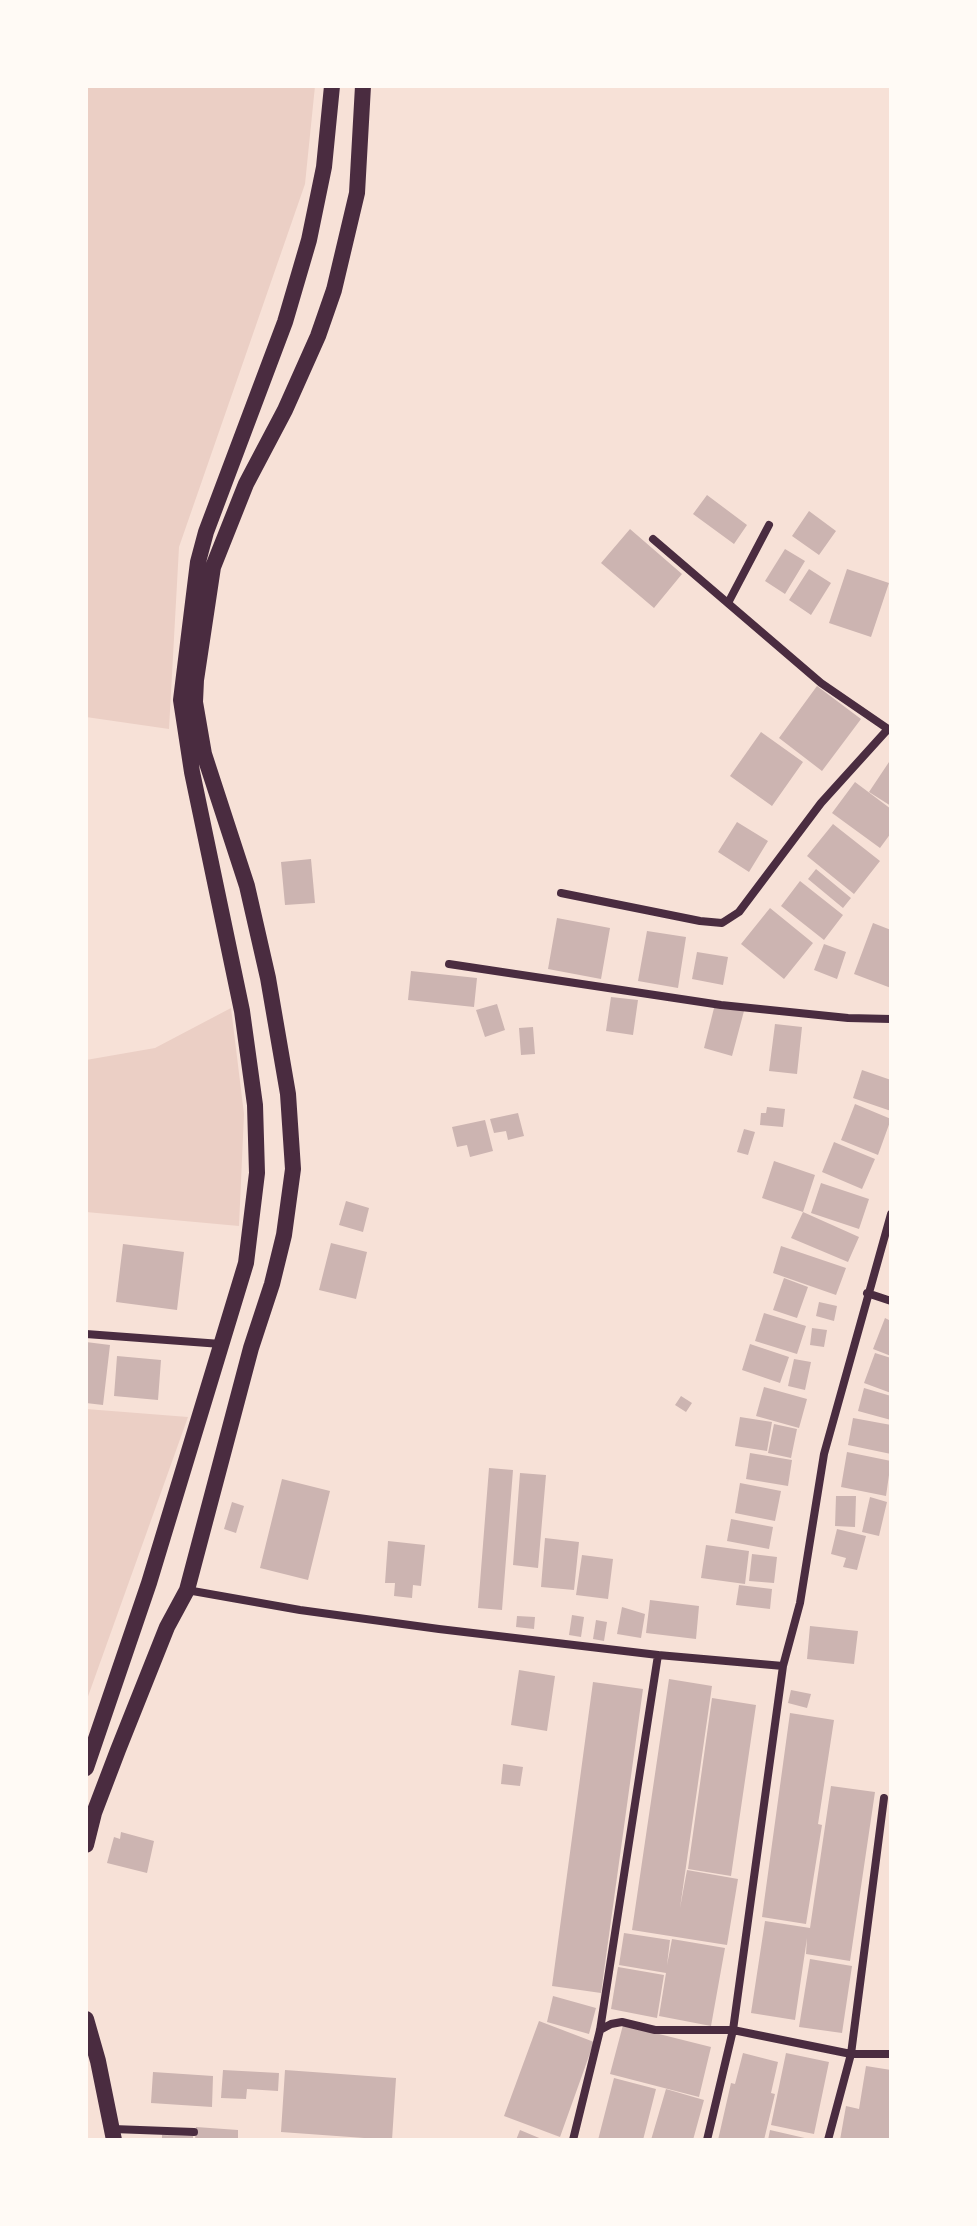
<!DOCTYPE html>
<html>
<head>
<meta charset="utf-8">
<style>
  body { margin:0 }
  #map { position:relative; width:977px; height:2226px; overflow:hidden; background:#f7e1d7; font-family:"Zilla Slab",serif }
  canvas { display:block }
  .frame { position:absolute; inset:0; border:88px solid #fffaf5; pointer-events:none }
</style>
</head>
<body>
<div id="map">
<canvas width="977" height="2226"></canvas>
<div class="frame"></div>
</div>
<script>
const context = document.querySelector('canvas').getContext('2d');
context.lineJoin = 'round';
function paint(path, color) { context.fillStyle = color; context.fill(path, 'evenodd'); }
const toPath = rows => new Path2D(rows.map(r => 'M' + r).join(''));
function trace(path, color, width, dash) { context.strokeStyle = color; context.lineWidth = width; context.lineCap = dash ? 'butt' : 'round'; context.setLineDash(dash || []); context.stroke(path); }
paint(toPath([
  [86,86,315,86,305,184,179,547,169,729,86,717],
  [231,1008,244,1114,239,1226,86,1212,86,1060,155,1048],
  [86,1409,188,1417,86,1702]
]), '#ebcfc5');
paint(toPath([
  [707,495,747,525,734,544,693,514],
  [809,511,836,531,819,555,792,536],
  [630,529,682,574,654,608,601,563],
  [785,549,805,561,785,594,765,581],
  [809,569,831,583,811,615,789,600],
  [847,569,889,583,871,637,829,623],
  [817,686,861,719,822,771,779,738],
  [761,732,803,762,772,806,730,776],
  [891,759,891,806,869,792],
  [855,782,891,809,891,833,880,848,832,813],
  [737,822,768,841,749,872,718,852],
  [833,824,880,861,854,894,807,856],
  [311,859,315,903,285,905,281,862],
  [816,869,851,898,843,908,808,879],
  [800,881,843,915,824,940,781,906],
  [770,908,813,943,784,979,741,944],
  [557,918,610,928,601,979,548,969],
  [873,923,891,930,891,988,854,974],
  [647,931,686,937,678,988,638,981],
  [824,944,846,952,837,979,814,970],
  [697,952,728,957,723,985,692,979],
  [411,971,477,978,474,1007,408,1000],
  [611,997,638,1000,633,1035,606,1031],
  [497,1004,505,1030,485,1037,476,1010],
  [715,1004,744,1011,732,1056,704,1048],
  [775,1024,802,1027,797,1074,769,1071],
  [533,1027,535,1054,521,1055,519,1028],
  [862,1070,891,1080,891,1111,853,1098],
  [855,1104,891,1119,878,1155,841,1140],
  [767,1107,785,1109,783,1127,760,1125,761,1113,766,1113],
  [518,1113,524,1136,508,1140,506,1131,494,1133,490,1119],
  [485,1120,493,1151,470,1157,467,1145,457,1147,452,1127],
  [744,1129,755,1132,748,1155,737,1152],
  [834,1142,875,1159,862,1189,822,1172],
  [774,1161,815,1175,803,1212,762,1198],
  [821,1183,869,1199,859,1229,811,1213],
  [346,1201,369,1208,363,1232,339,1225],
  [803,1212,859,1237,848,1262,791,1238],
  [331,1243,367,1252,356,1299,319,1290],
  [123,1244,184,1252,177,1310,116,1302],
  [781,1246,846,1268,836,1295,773,1273],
  [784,1278,808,1287,797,1318,773,1310],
  [819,1302,837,1306,834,1321,816,1316],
  [764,1313,806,1326,797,1354,755,1341],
  [885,1318,891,1321,891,1356,873,1349],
  [812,1328,827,1330,824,1347,810,1345],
  [86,1342,110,1345,103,1405,86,1403],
  [750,1344,789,1357,780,1383,742,1370],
  [875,1353,891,1358,891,1393,864,1383],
  [117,1356,161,1360,158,1400,114,1396],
  [794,1359,811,1362,805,1390,788,1386],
  [764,1387,807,1399,799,1428,756,1416],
  [864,1388,891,1396,891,1420,858,1411],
  [681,1396,692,1403,686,1412,675,1405],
  [740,1417,772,1422,767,1451,735,1446],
  [853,1418,891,1425,891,1454,848,1445],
  [774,1424,797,1429,791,1458,768,1453],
  [847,1452,891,1461,886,1496,841,1487],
  [750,1453,792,1460,788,1486,746,1479],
  [489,1468,513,1470,502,1610,478,1608],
  [520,1473,546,1475,538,1568,513,1565],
  [282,1479,330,1491,308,1580,260,1568],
  [740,1483,781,1491,775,1521,735,1513],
  [836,1496,856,1496,855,1527,835,1526],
  [870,1497,887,1502,879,1536,862,1532],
  [232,1502,244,1506,236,1533,224,1529],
  [731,1519,773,1527,769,1549,727,1541],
  [837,1529,866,1536,857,1570,843,1567,846,1558,831,1554],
  [545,1538,579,1542,574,1590,541,1587],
  [388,1541,425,1545,421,1586,413,1585,412,1598,394,1596,395,1583,385,1583],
  [706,1545,749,1551,745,1584,701,1578],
  [752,1554,777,1557,774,1583,749,1581],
  [582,1555,613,1559,608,1599,576,1595],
  [739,1585,772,1589,770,1609,736,1605],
  [650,1600,699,1606,696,1639,646,1633],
  [622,1607,645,1614,641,1638,617,1634],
  [572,1615,584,1617,581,1637,569,1635],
  [517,1616,535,1617,534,1629,516,1627],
  [596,1620,607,1622,604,1641,593,1639],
  [810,1626,858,1631,854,1664,807,1659],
  [519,1670,555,1676,547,1731,511,1725],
  [669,1679,712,1686,680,1908,687,1870,738,1879,727,1945,632,1930],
  [593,1682,643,1689,601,1993,552,1986],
  [791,1690,811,1694,807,1708,788,1703],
  [712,1698,756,1705,731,1876,688,1869],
  [790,1713,834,1720,818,1824,822,1825,806,1924,762,1917],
  [503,1764,523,1767,520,1786,501,1784],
  [831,1786,875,1792,850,1961,806,1954,807,1938,795,2020,751,2013,765,1921,810,1928],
  [121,1832,154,1841,147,1873,107,1863,114,1837,120,1839],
  [624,1933,670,1940,667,1965,672,1939,725,1948,711,2026,659,2016,666,1973,619,1965],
  [810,1959,852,1966,842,2033,799,2027],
  [618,1967,664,1975,657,2018,611,2009],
  [553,1996,596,2008,589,2034,547,2022],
  [539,2021,594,2042,560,2137,504,2116],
  [623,2025,711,2047,699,2097,610,2074],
  [743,2053,778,2062,771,2093,775,2094,764,2140,718,2140,731,2083,735,2084],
  [786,2053,829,2062,814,2134,771,2125],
  [866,2066,891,2070,891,2140,840,2140,846,2106,859,2109],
  [223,2070,279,2073,278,2091,247,2089,246,2099,221,2098],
  [285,2070,396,2078,392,2140,281,2132],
  [153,2072,213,2076,212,2107,151,2103],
  [614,2078,656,2089,643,2140,598,2140],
  [666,2089,704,2100,693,2140,651,2140],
  [196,2127,238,2130,238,2140,195,2140],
  [520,2130,544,2140,516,2140],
  [770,2130,809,2139,808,2140,768,2140],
  [162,2135,193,2136,193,2140,162,2140]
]), '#ccb4b1');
trace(toPath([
  [653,539,821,683,891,731],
  [728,603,769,525],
  [561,893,700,921,722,923,739,912,821,803,888,729],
  [449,964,721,1005,848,1018,891,1019],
  [867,1293,891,1301],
  [86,1334,221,1344],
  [187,1590,300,1610,439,1629,658,1655,783,1666,800,1603,824,1454,891,1214],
  [600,2030,611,2024,622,2022,655,2030,733,2030,851,2054,891,2054],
  [113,2129,194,2132],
  [573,2140,600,2030,658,1655],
  [707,2140,733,2030,783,1666],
  [828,2140,851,2054,884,1798]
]), '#4a2c40', 8);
trace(toPath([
  [86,1768,149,1583,246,1263,257,1173,255,1105,242,1011,192,772,181,700,198,562,206,532,285,322,309,240,324,167,332,86],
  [86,1845,94,1813,118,1750,167,1627,187,1590,251,1348,272,1284,284,1235,293,1169,288,1094,268,978,247,886,204,754,195,702,196,680,213,567,246,484,285,410,318,336,334,290,357,193,363,86],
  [86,2019,98,2061,114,2140]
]), '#4a2c40', 16);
</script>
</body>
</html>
